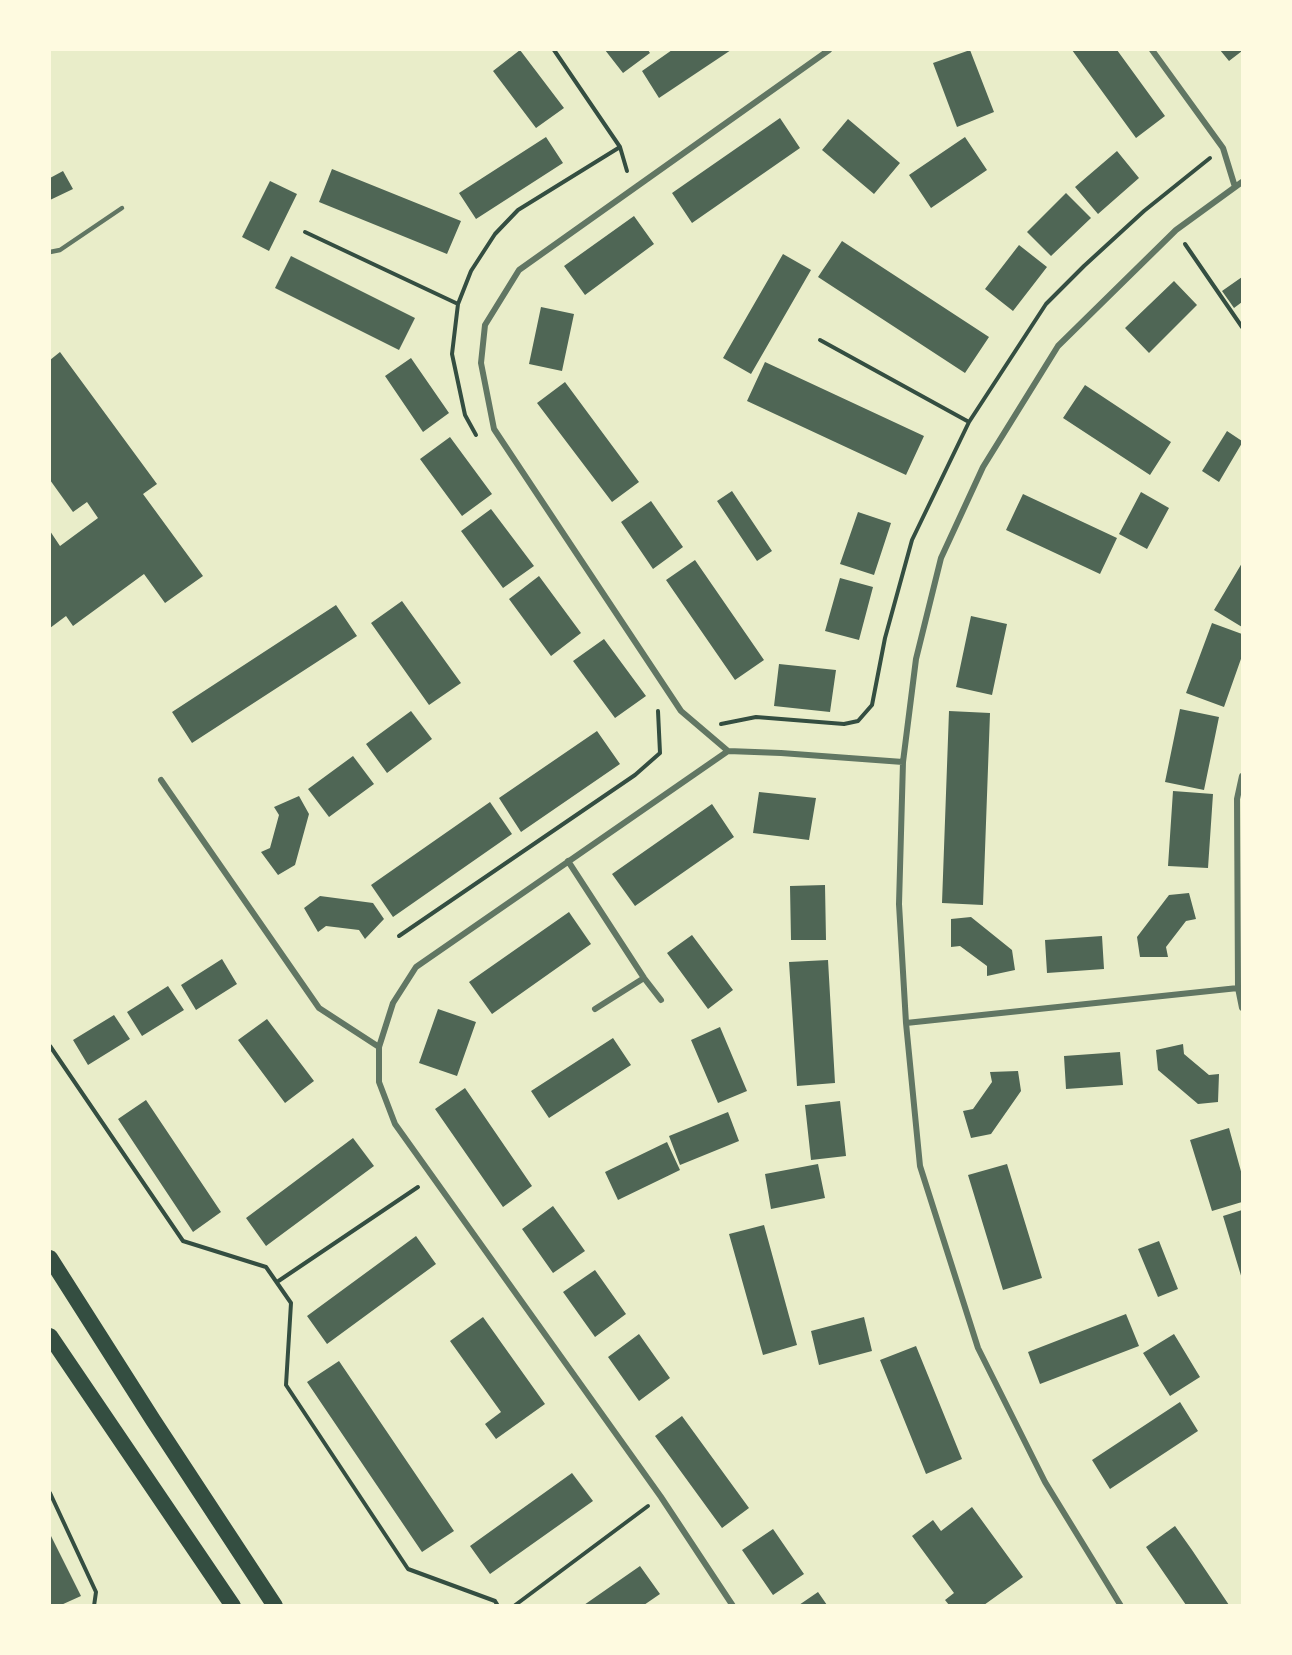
<!DOCTYPE html>
<html>
<head>
<meta charset="utf-8">
<style>
  body { margin:0 }
  #map { position:relative; width:1292px; height:1655px; overflow:hidden; background:#e9edc9; font-family:"Roboto Condensed",sans-serif }
  canvas { display:block }
  .frame { position:absolute; inset:0; border:51px solid #fefae0; pointer-events:none }
</style>
</head>
<body>
<div id="map">
<canvas width="1292" height="1655"></canvas>
<div class="frame"></div>
</div>
<script>
const context = document.querySelector('canvas').getContext('2d');
context.lineJoin = 'round';
function paint(path, color) { context.fillStyle = color; context.fill(path, 'evenodd'); }
const toPath = rows => new Path2D(rows.map(r => 'M' + r).join(''));
function trace(path, color, width, dash) { context.strokeStyle = color; context.lineWidth = width; context.lineCap = dash ? 'butt' : 'round'; context.setLineDash(dash || []); context.stroke(path); }
paint(toPath([
  [520,50,564,108,536,128,493,71],
  [605,50,648,50,650,53,623,73],
  [672,50,731,50,659,98,642,71],
  [970,50,994,112,957,127,933,63],
  [1072,50,1117,50,1165,116,1136,138],
  [1220,50,1242,50,1242,51,1229,61],
  [780,118,800,148,692,223,672,193],
  [848,119,900,163,874,194,822,150],
  [546,137,563,163,476,219,459,193],
  [965,137,987,170,931,208,909,175],
  [1117,151,1139,178,1098,214,1075,187],
  [332,169,461,221,447,254,319,202],
  [63,171,73,189,50,200,50,178],
  [270,181,297,194,269,251,242,237],
  [1066,193,1091,218,1051,256,1027,232],
  [634,216,654,244,585,295,564,266],
  [842,241,989,337,965,373,818,277],
  [1019,245,1047,267,1013,311,985,289],
  [783,254,811,270,751,374,723,358],
  [291,256,415,318,399,350,275,288],
  [1242,277,1242,302,1234,308,1222,291],
  [1174,281,1197,305,1149,353,1125,328],
  [541,307,574,314,562,371,529,364],
  [60,352,157,484,143,494,203,576,165,603,144,574,73,626,66,616,50,628,50,531,60,546,98,518,87,502,73,512,50,480,50,360],
  [411,358,449,413,423,432,385,376],
  [765,362,924,436,906,475,747,401],
  [565,382,639,482,612,502,537,403],
  [1085,385,1171,442,1150,475,1063,418],
  [1227,431,1242,441,1242,443,1219,482,1202,471],
  [450,437,492,494,462,516,420,459],
  [732,491,772,551,757,561,717,501],
  [1141,492,1169,508,1147,549,1119,534],
  [1023,494,1117,538,1100,574,1006,530],
  [651,501,683,547,653,569,621,522],
  [491,509,534,566,503,588,461,531],
  [858,512,891,523,874,575,840,564],
  [695,560,764,660,735,680,666,580],
  [1242,563,1242,627,1214,610],
  [539,576,581,633,551,656,509,599],
  [840,578,873,587,859,640,825,631],
  [402,601,461,683,429,705,371,623],
  [336,605,357,636,192,743,172,712],
  [971,616,1007,624,992,695,956,687],
  [1212,623,1242,634,1242,656,1224,707,1186,693],
  [604,639,646,696,615,718,573,661],
  [779,664,836,670,830,712,774,706],
  [1180,709,1219,717,1204,790,1165,782],
  [411,711,432,739,387,773,366,744],
  [949,711,990,713,983,905,942,903],
  [597,731,620,764,521,832,499,798],
  [353,756,374,784,329,817,308,789],
  [1173,791,1213,794,1208,868,1168,866],
  [759,792,816,798,809,840,753,833],
  [299,796,309,814,295,865,278,875,261,852,270,848,279,815,274,807],
  [490,802,512,834,393,917,371,885],
  [712,804,734,837,635,906,612,874],
  [825,885,826,940,791,940,790,886],
  [1189,893,1196,919,1186,921,1166,947,1168,957,1140,957,1137,937,1169,895],
  [320,896,373,903,384,919,365,939,359,930,326,926,318,932,304,908],
  [569,912,591,944,492,1014,469,982],
  [971,917,1012,950,1015,970,987,976,987,966,960,946,951,947,951,919],
  [692,935,733,990,708,1009,667,953],
  [1102,936,1104,969,1047,973,1045,940],
  [222,959,237,984,196,1010,181,985],
  [828,960,835,1083,797,1086,789,962],
  [168,986,184,1010,142,1036,127,1012],
  [438,1009,476,1022,457,1076,419,1063],
  [114,1015,130,1039,88,1065,73,1040],
  [267,1019,314,1081,285,1103,238,1040],
  [720,1027,747,1091,718,1103,691,1040],
  [613,1038,631,1065,549,1118,531,1091],
  [1183,1044,1184,1054,1209,1075,1219,1074,1218,1102,1198,1104,1158,1070,1156,1050],
  [1120,1052,1123,1085,1066,1089,1064,1056],
  [1018,1071,1021,1091,991,1134,971,1138,963,1111,973,1109,992,1082,990,1072],
  [465,1088,532,1186,503,1207,435,1109],
  [146,1100,221,1212,193,1232,118,1119],
  [840,1101,846,1156,811,1160,805,1105],
  [728,1112,739,1141,680,1165,669,1136],
  [1229,1128,1242,1175,1242,1202,1212,1211,1190,1140],
  [353,1138,374,1166,266,1246,246,1218],
  [667,1142,680,1170,618,1200,605,1172],
  [818,1164,825,1198,771,1209,765,1174],
  [1007,1164,1042,1278,1003,1290,968,1175],
  [553,1206,585,1251,553,1273,522,1229],
  [1242,1210,1242,1279,1223,1216],
  [764,1225,797,1345,763,1355,729,1234],
  [416,1236,436,1264,327,1344,307,1316],
  [1159,1241,1178,1289,1158,1297,1138,1249],
  [595,1270,626,1314,595,1337,563,1292],
  [1126,1314,1139,1346,1040,1384,1028,1352],
  [483,1317,545,1404,496,1439,485,1424,501,1412,450,1341],
  [864,1317,872,1351,819,1365,811,1331],
  [639,1334,670,1378,639,1401,608,1357],
  [1174,1334,1200,1377,1170,1396,1143,1353],
  [916,1346,962,1459,926,1474,880,1360],
  [339,1361,454,1531,422,1552,307,1382],
  [1180,1402,1198,1431,1110,1489,1092,1460],
  [682,1416,749,1508,722,1528,655,1436],
  [572,1473,593,1501,490,1574,470,1546],
  [972,1507,1023,1577,984,1605,949,1605,945,1600,954,1593,912,1536,933,1520,941,1531],
  [1175,1526,1192,1550,1229,1605,1186,1605,1146,1547],
  [773,1529,804,1574,773,1595,742,1550],
  [50,1534,81,1596,61,1605,50,1605],
  [640,1566,660,1594,644,1605,584,1605],
  [818,1592,827,1605,799,1605]
]), '#4f6655');
trace(toPath([
  [554,50,620,147,627,171],
  [305,232,458,304],
  [1185,244,1242,327],
  [820,340,969,422],
  [476,435,465,415,452,354,458,304,471,271,495,234,518,210,620,147],
  [721,724,756,717,844,724,858,721,872,705,885,638,912,540,969,422,1046,304,1084,266,1144,211,1210,158],
  [399,936,635,775,660,753,658,711],
  [50,1046,183,1241,266,1267,291,1303,286,1385,408,1569,495,1601,498,1606],
  [277,1282,418,1187],
  [50,1493,96,1592,94,1606],
  [514,1606,648,1506]
]), '#344e41', 4);
trace(toPath([
  [50,252,60,250,122,208]
]), '#617663', 4.5);
trace(toPath([
  [1152,50,1223,148,1235,187],
  [728,751,681,711,494,429,481,363,485,325,519,270,829,50],
  [1242,776,1237,799,1238,988,1242,1008],
  [161,780,319,1008,379,1047],
  [568,861,644,978,661,1000],
  [595,1009,644,978],
  [906,1023,1238,988],
  [733,1606,661,1497,395,1124,379,1082,379,1047,393,1003,416,967,728,751,781,753,903,762],
  [1121,1606,1045,1482,978,1348,920,1166,906,1023,899,904,903,762,916,659,941,558,983,467,1058,346,1176,230,1242,182]
]), '#617663', 6);
trace(toPath([
  [50,1258,153,1420,275,1606],
  [50,1336,233,1606]
]), '#344e41', 16);
</script>
</body>
</html>
